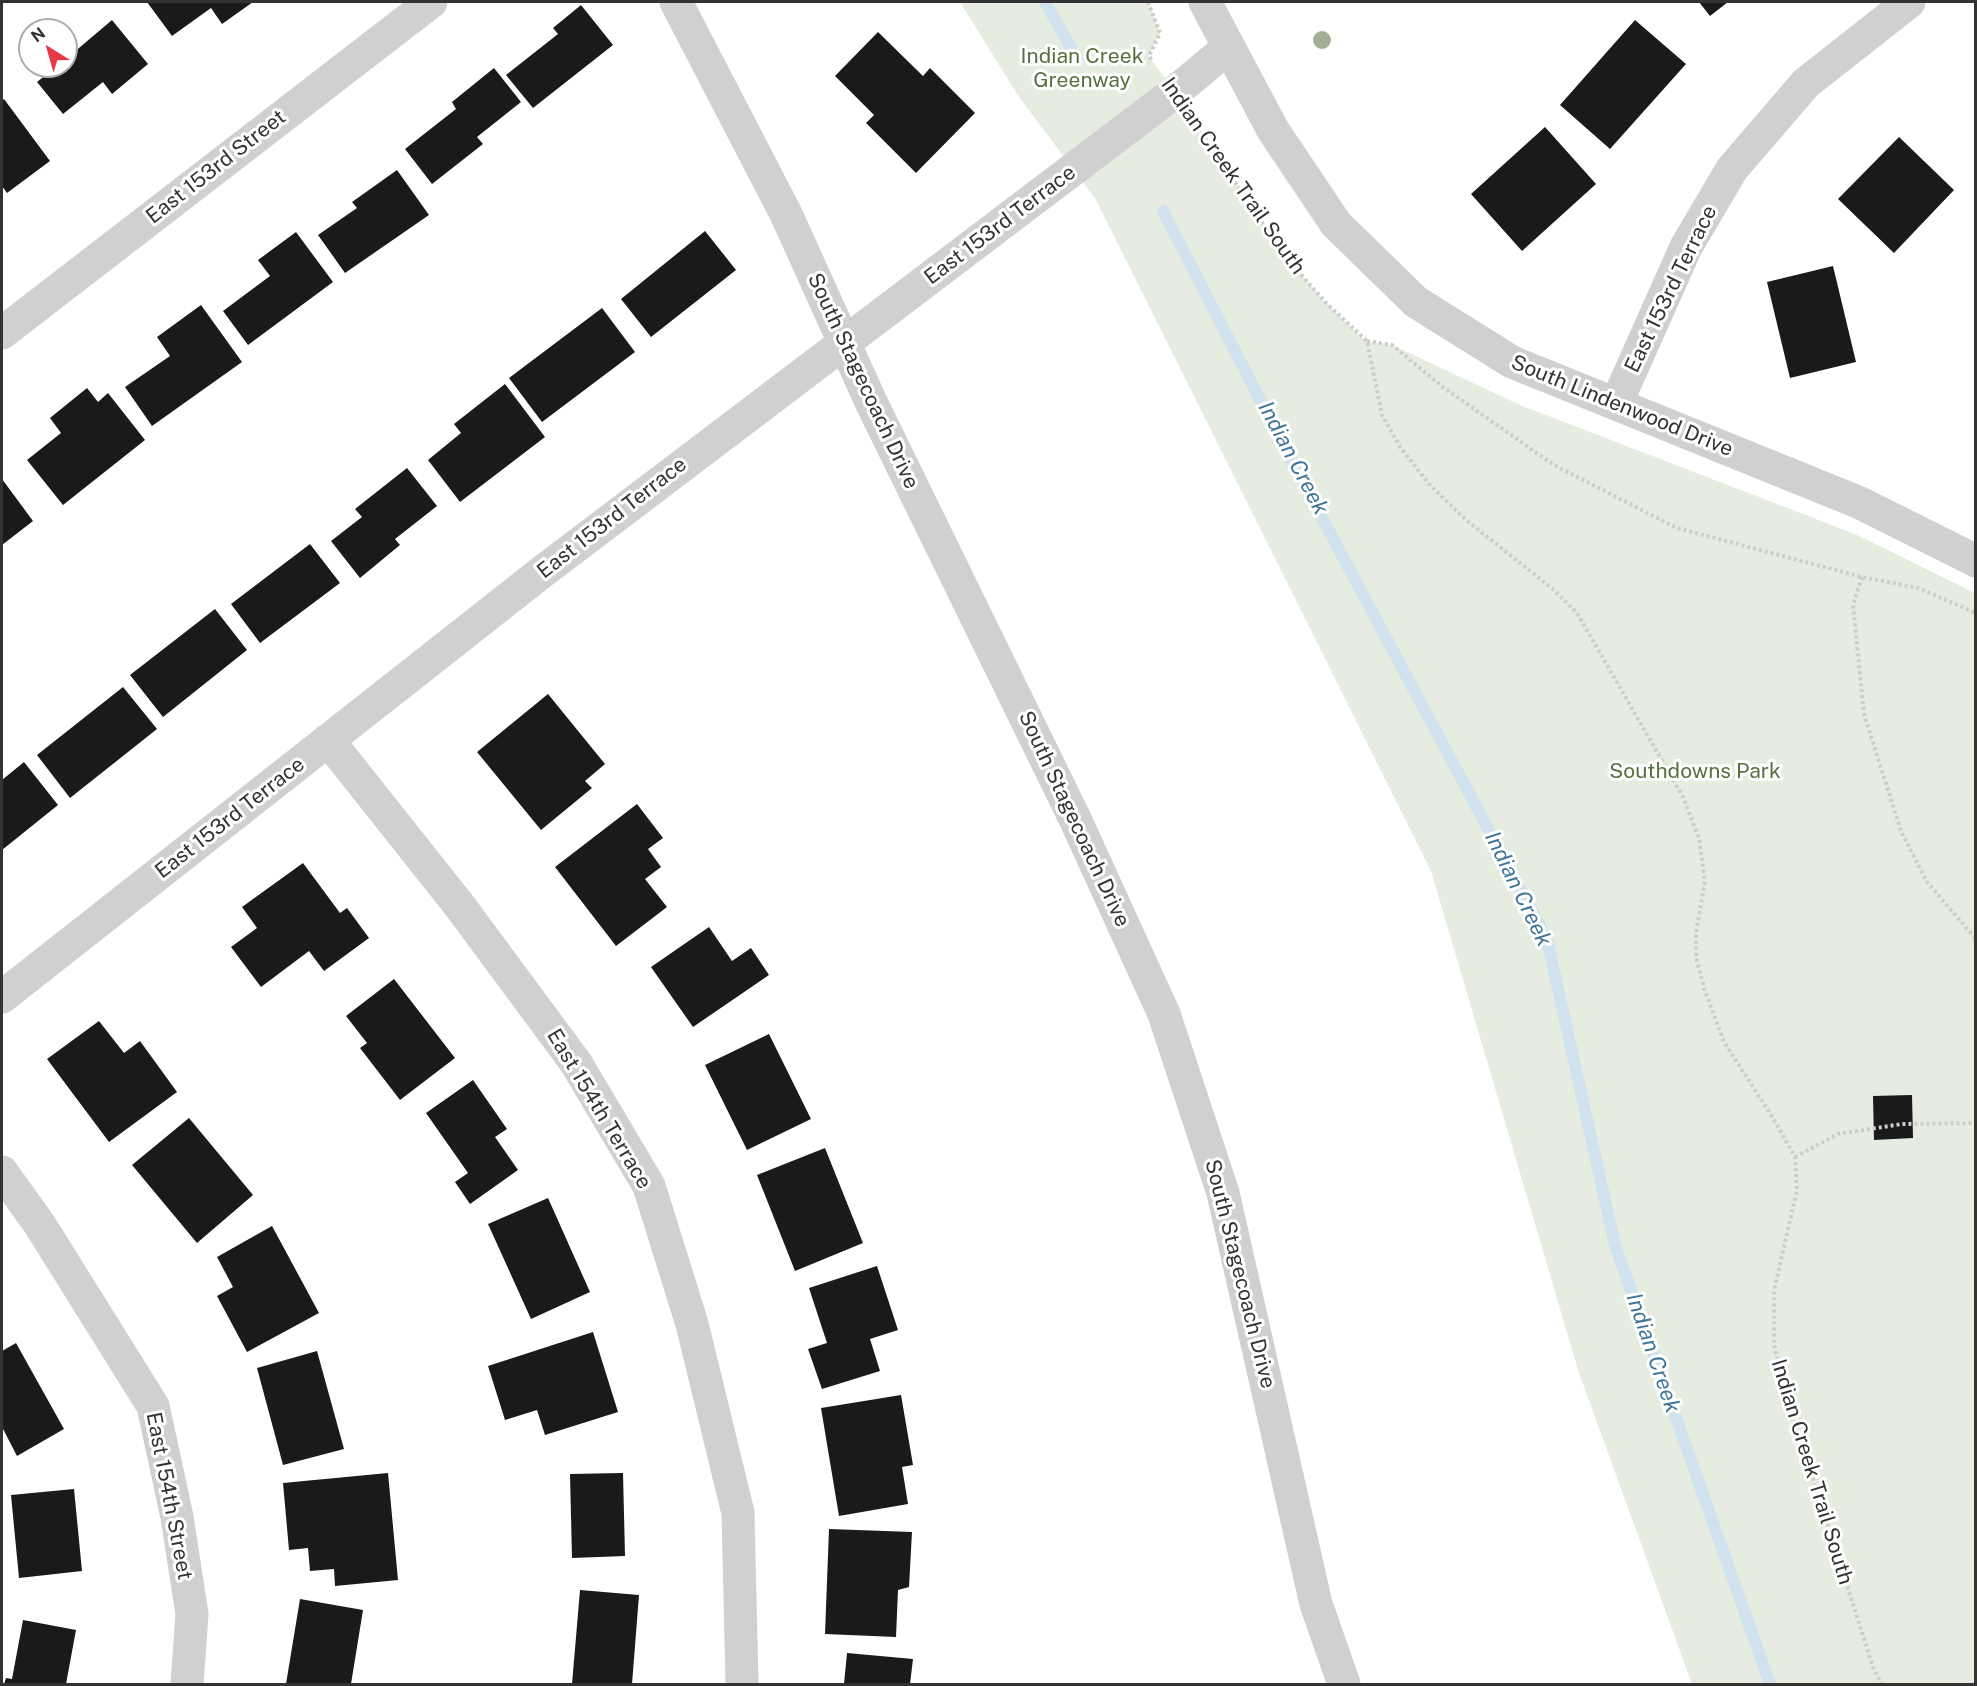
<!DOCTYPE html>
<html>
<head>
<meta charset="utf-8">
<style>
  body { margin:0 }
  #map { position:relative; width:1977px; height:1686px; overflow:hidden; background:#fff; font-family:"Public Sans",sans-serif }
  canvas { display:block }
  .frame { position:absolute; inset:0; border:3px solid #333; pointer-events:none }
  .north { position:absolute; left:18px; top:18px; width:60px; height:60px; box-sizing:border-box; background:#fff; border:2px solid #adadad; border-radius:50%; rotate:323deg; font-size:16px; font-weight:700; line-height:24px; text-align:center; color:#333 }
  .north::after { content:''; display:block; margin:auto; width:21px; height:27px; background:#e63946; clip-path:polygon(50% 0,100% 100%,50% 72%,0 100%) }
</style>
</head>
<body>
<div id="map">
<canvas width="1977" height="1686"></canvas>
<div class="frame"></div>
<div class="north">N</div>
</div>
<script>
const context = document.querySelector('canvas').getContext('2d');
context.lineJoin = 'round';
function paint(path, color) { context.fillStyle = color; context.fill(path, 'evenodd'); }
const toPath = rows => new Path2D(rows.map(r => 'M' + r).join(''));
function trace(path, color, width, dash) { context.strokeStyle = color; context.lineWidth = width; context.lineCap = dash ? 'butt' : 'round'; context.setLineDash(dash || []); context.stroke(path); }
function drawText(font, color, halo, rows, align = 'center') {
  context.font = font + ' "Public Sans",sans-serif'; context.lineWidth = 6; context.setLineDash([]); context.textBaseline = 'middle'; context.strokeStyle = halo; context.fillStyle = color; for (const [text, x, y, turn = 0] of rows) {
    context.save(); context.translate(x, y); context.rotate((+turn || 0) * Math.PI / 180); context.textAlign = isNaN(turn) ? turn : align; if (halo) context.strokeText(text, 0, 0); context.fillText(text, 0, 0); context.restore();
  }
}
paint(toPath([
  [960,2,1148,2,1160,33,1149,56,1205,135,1283,254,1326,303,1366,341,1392,345,1520,405,1855,534,1975,593,1975,1684,1692,1684,1579,1373,1431,871,1095,198,1019,97]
]), '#e6ecdf');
trace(toPath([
  [1045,2,1077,58],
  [1163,211,1290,458,1547,939,1615,1245,1770,1684]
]), '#cfe2ee', 12);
paint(toPath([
  [147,2,253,2,222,24,211,8,172,36],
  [1699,2,1728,2,1710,16],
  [581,5,613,45,533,108,506,75,558,34,553,28],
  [112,20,148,64,112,94,103,82,63,114,37,82,57,66,66,66,66,59],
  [1635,20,1686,64,1610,149,1560,105],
  [878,32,923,76,930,68,975,113,916,173,866,123,874,115,835,76],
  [494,68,521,102,477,137,483,144,432,184,405,149,456,109,452,102],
  [4,99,50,161,7,193,2,186,2,101],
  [1545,127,1596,184,1522,251,1471,194],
  [1899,137,1954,190,1894,253,1838,199],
  [397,170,429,215,345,273,318,235,357,208,352,202],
  [705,231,736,270,651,337,621,299],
  [296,232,333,282,248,345,223,311,270,276,258,260],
  [1833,266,1856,362,1790,378,1767,282],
  [201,305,242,362,152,426,125,387,170,356,157,337],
  [602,308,635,352,542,422,509,378],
  [505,384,545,437,460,502,428,460,461,433,454,424],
  [87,388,98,402,108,393,145,440,63,505,27,460,61,433,50,418],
  [407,468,437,506,395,539,400,545,360,578,331,541,362,517,355,509],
  [2,479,33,521,2,545],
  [310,544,340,583,260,643,231,604],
  [215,609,247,650,163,717,130,675],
  [123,687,157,729,70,798,37,755],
  [548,694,605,764,585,781,592,788,541,830,477,752],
  [24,762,58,805,2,850,2,780],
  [637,804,663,838,648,849,661,867,645,879,667,907,616,946,555,867],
  [303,863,340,913,347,908,369,938,324,971,309,951,261,987,231,947,257,928,242,907],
  [709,927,732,961,751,948,769,975,693,1027,651,967],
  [394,979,455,1058,400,1100,360,1048,367,1043,346,1016],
  [99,1021,124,1053,140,1041,177,1092,109,1142,47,1059],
  [769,1034,811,1119,747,1150,705,1065],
  [473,1080,507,1129,495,1137,518,1170,470,1204,455,1182,468,1173,426,1113],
  [1912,1095,1913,1138,1874,1140,1873,1096],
  [189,1118,253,1195,197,1243,132,1165],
  [825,1148,863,1243,795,1271,757,1175],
  [548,1198,590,1292,531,1319,488,1224],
  [272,1226,319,1313,247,1352,217,1296,233,1287,217,1257],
  [877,1266,898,1330,870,1339,880,1371,822,1389,808,1349,827,1343,809,1288],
  [593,1332,618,1412,545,1435,537,1410,505,1420,488,1366],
  [16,1343,64,1429,17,1456,2,1427,2,1351],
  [317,1351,344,1449,283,1465,257,1368],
  [901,1395,913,1465,902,1467,908,1504,839,1516,821,1408],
  [388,1473,398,1580,335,1586,334,1569,310,1571,308,1548,289,1550,283,1483],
  [623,1473,625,1556,572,1558,570,1474],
  [74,1489,82,1571,19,1578,11,1495],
  [829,1529,912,1532,909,1587,898,1590,896,1637,825,1634],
  [580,1590,639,1595,632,1684,572,1684],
  [300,1599,363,1610,351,1684,286,1684],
  [23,1620,76,1630,66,1684,4,1684,6,1678,12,1679],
  [847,1653,913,1659,910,1684,844,1684]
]), '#1a1a1a');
trace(toPath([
  [1148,2,1160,33,1149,56,1153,62],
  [1195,122,1283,254,1326,303,1367,341,1382,415,1400,447,1429,484,1466,520,1554,590,1577,613,1683,797,1699,838,1705,882,1696,932,1696,958,1705,991,1724,1042,1773,1118,1795,1157,1797,1190,1774,1291,1774,1345,1794,1420,1874,1670,1882,1684],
  [1367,341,1392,345,1444,388,1554,465,1677,528,1862,577,1918,588,1976,613],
  [1862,577,1853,605,1864,714,1901,831,1927,882,1976,939],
  [1795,1157,1838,1134,1902,1124,1976,1123]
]), '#cdcdcd', 4, [3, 3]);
trace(toPath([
  [676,2,786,214,871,402,1076,821,1164,1014,1223,1193,1316,1604,1344,1684],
  [1205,2,1273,130,1336,224,1416,302,1512,362,1858,502,1976,561],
  [2,333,431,2],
  [1616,404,1686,247,1732,169,1806,83,1909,2],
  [328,740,459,905,576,1063,649,1186,692,1324,738,1513,742,1684],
  [2,997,542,572,1175,92,1229,47],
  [2,1172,40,1225,153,1406,177,1517,192,1614,187,1684]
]), '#d0d0d0', 33);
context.fillStyle = '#a2b095';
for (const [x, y] of [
  [1322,40]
]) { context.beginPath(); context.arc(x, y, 9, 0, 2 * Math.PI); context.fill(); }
drawText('21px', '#56703f', '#fff', [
  ["Indian Creek",1082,57],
  ["Greenway",1082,81],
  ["Southdowns Park",1695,772]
]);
drawText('21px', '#333', '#fff', [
  ["East 153rd Street",216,167,-38],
  ["Indian Creek Trail South",1233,176,55],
  ["East 153rd Terrace",1000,225,-37],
  ["East 153rd Terrace",1671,289,-64],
  ["South Stagecoach Drive",863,381,65],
  ["South Lindenwood Drive",1622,406,22],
  ["East 153rd Terrace",612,518,-38],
  ["East 153rd Terrace",230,818,-38],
  ["South Stagecoach Drive",1074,819,65],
  ["East 154th Terrace",599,1109,59],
  ["South Stagecoach Drive",1240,1274,76],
  ["Indian Creek Trail South",1812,1472,73],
  ["East 154th Street",169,1496,79]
]);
drawText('italic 22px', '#3f7597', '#fff', [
  ["Indian Creek",1293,458,62],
  ["Indian Creek",1518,889,64],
  ["Indian Creek",1653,1353,71]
]);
</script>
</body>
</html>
